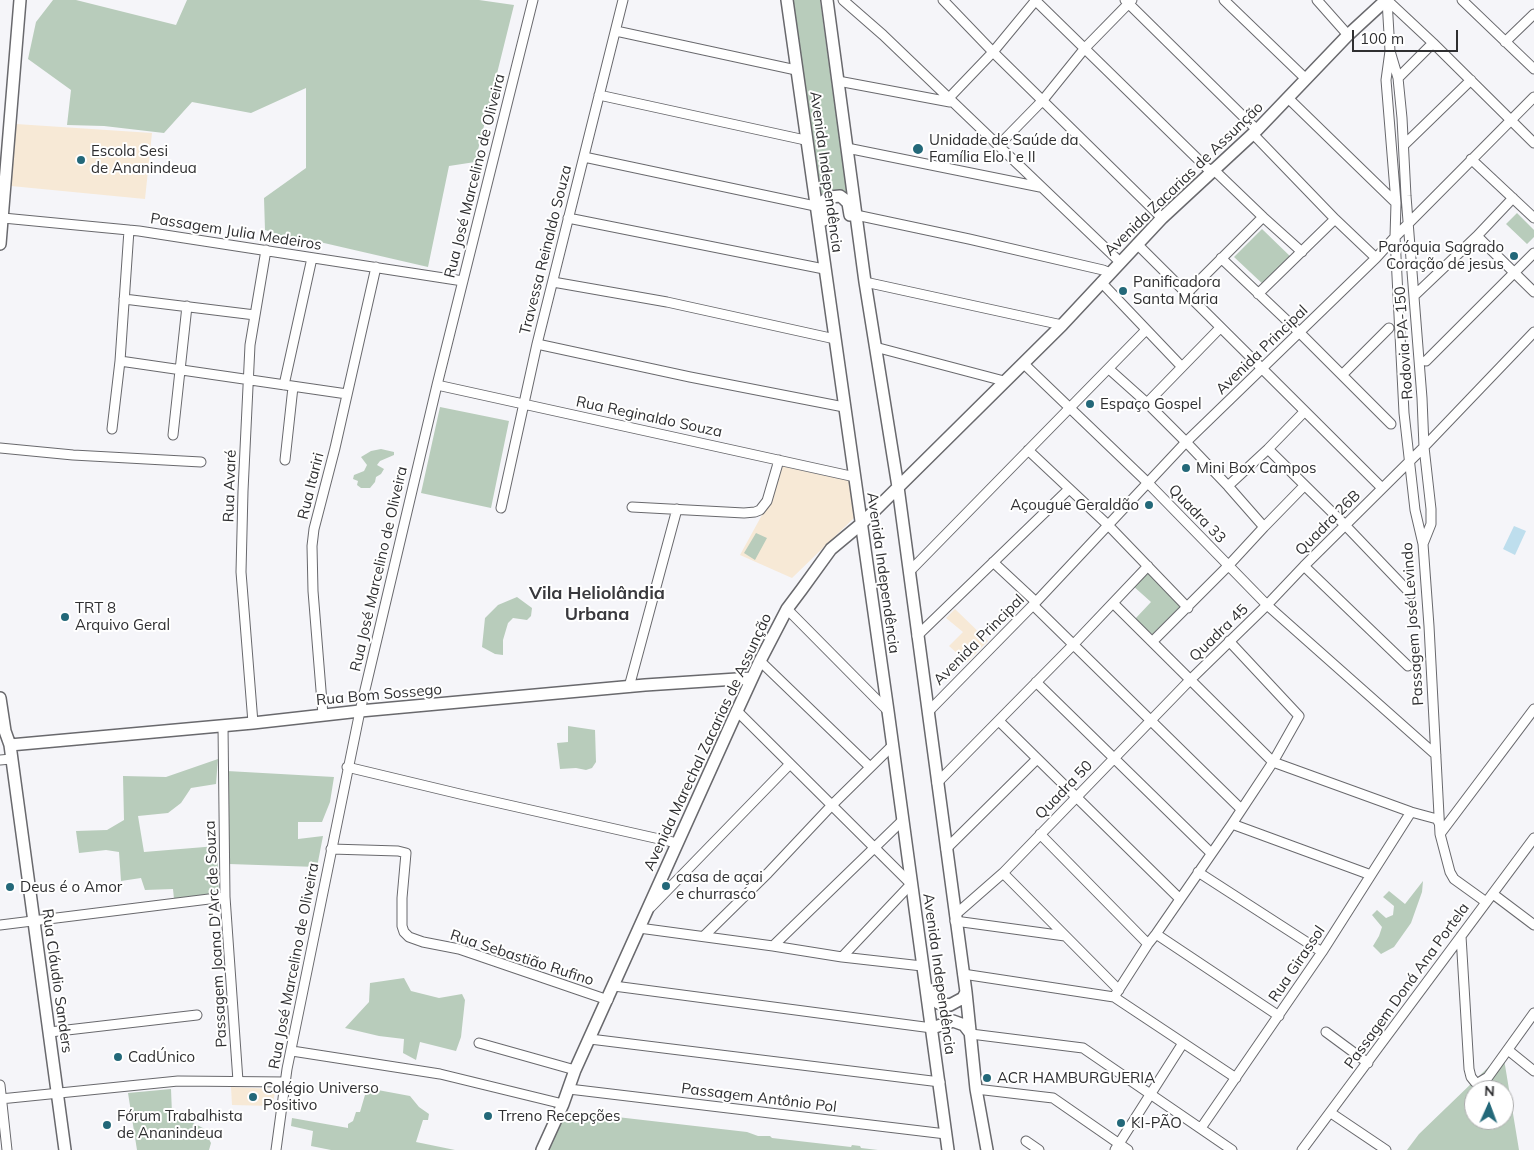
<!DOCTYPE html>
<html>
<head>
<meta charset="utf-8">
<style>
  body { margin:0 }
  #map { position:relative; width:1534px; height:1150px; overflow:hidden; background:#f5f5f9; font-family:Mulish,sans-serif }
  canvas { display:block }
  .north { position:absolute; left:1464px; top:1080px; width:50px; height:50px; box-sizing:border-box; background:#fff; border:1px solid #acacad; border-radius:50%; rotate:2deg; font-size:14px; font-weight:700; line-height:20px; text-align:center; color:#2f2f31 }
  .north::after { content:''; display:block; margin:auto; width:18px; height:22px; background:#236879; clip-path:polygon(50% 0,100% 100%,50% 72%,0 100%) }
  .scale { position:absolute; left:1352px; top:30px; width:106px; height:22px; box-sizing:border-box; border:2px solid #2f2f31; border-top:0; padding-left:6px; font-size:15px; line-height:18px; white-space:nowrap; color:#2f2f31; -webkit-text-stroke:4px #fff; paint-order:stroke }
</style>
</head>
<body>
<div id="map">
<canvas width="1534" height="1150"></canvas>
<div class="north">N</div>
<div class="scale">100 m</div>
</div>
<script>
const context = document.querySelector('canvas').getContext('2d');
context.lineJoin = 'round';
function paint(path, color) { context.fillStyle = color; context.fill(path, 'evenodd'); }
const toPath = rows => new Path2D(rows.map(r => 'M' + r).join(''));
function trace(path, color, width, dash) { context.strokeStyle = color; context.lineWidth = width; context.lineCap = dash ? 'butt' : 'round'; context.setLineDash(dash || []); context.stroke(path); }
function drawText(font, color, halo, rows, align = 'center') {
  context.font = font + ' Mulish,sans-serif'; context.lineWidth = 4; context.setLineDash([]); context.textBaseline = 'middle'; context.strokeStyle = halo; context.fillStyle = color; for (const [text, x, y, turn = 0] of rows) {
    context.save(); context.translate(x, y); context.rotate((+turn || 0) * Math.PI / 180); context.textAlign = isNaN(turn) ? turn : align; if (halo) context.strokeText(text, 0, 0); context.fillText(text, 0, 0); context.restore();
  }
}
paint(toPath([
  [16,124,152,133,145,199,11,186],
  [781,466,850,481,854,518,792,578,740,555,774,493],
  [955,609,988,641,967,662,949,646,963,632,946,618],
  [231,1087,276,1089,272,1106,232,1105]
]), '#f7e9d6');
paint(toPath([
  [53,0,76,0,176,25,187,0,479,0,514,5,475,162,449,166,428,267,311,240,284,236,265,230,264,198,306,168,306,88,251,113,192,102,164,133,104,126,67,125,71,90,28,59,36,22],
  [790,0,820,0,847,194,843,193,826,193,818,198],
  [1517,213,1534,230,1534,237,1527,244,1506,224],
  [1262,229,1293,259,1266,287,1234,257],
  [440,407,509,421,491,508,421,493],
  [381,449,394,452,394,455,380,461,377,465,384,469,381,474,376,477,375,482,370,488,361,488,357,485,358,481,353,479,354,475,364,471,367,465,361,457,371,451],
  [756,533,767,538,755,560,744,553],
  [1146,570,1184,606,1153,635,1135,619,1151,602,1132,585],
  [517,597,532,608,531,616,527,620,513,618,508,623,503,640,503,655,495,654,482,647,485,618,498,605],
  [568,726,595,730,596,762,592,768,586,770,576,768,560,769,557,743,568,742],
  [218,759,216,784,191,788,181,803,168,813,138,816,144,852,217,846,219,895,174,899,173,889,145,890,141,878,121,881,119,852,106,850,79,853,76,831,107,830,124,820,123,776,166,777],
  [227,771,334,777,330,802,322,822,298,822,298,839,323,836,317,867,229,864],
  [1423,881,1422,892,1411,923,1394,947,1381,954,1373,946,1379,936,1382,927,1372,915,1377,910,1386,918,1393,915,1394,906,1383,897,1389,891,1405,904],
  [404,978,411,991,439,998,462,994,465,1000,461,1037,456,1051,420,1042,416,1060,403,1053,404,1039,379,1036,345,1028,369,1002,370,983],
  [1503,1053,1519,1150,1407,1150,1419,1134],
  [1474,1090,1504,1090,1504,1120,1474,1120],
  [367,1088,410,1096,419,1107,429,1114,428,1120,423,1120,416,1142,455,1150,331,1150,311,1146,313,1131,291,1126,292,1118,348,1128,348,1124,353,1121,356,1112,360,1112],
  [171,1089,172,1114,192,1112,193,1123,203,1128,211,1143,209,1150,137,1150,128,1093],
  [565,1111,747,1132,758,1136,770,1136,772,1138,851,1147,852,1145,860,1146,861,1148,878,1150,549,1150]
]), '#b8ccbb');
paint(toPath([
  [1514,526,1526,531,1515,555,1503,549]
]), '#bedeed');
const minor = toPath([
  [843,0,883,35,1120,262],
  [943,0,993,52,1162,218],
  [1035,0,1211,172],
  [1125,0,1257,130],
  [1224,0,1306,79],
  [1317,0,1348,35],
  [1387,0,1390,51,1386,80,1396,203,1395,237,1404,413,1415,510,1423,544,1429,626,1440,834,1450,872,1454,879,1486,902],
  [1387,0,1433,43,1534,143],
  [1462,0,1534,69],
  [616,31,796,70],
  [1505,42,1534,14],
  [1390,51,1398,78,1402,118,1406,196,1422,398,1424,447,1431,509,1431,524,1423,544],
  [1398,78,1433,43],
  [838,81,950,102],
  [599,95,805,140],
  [1288,98,1396,203],
  [948,99,993,52,1036,0],
  [1253,134,1335,219,1376,258],
  [1404,145,1471,80],
  [998,146,1043,100,1085,48,1132,0],
  [847,148,1040,187],
  [584,157,815,206],
  [1471,159,1534,218],
  [1213,169,1263,217,1302,252],
  [856,215,969,239,1103,270,1110,273],
  [3,218,139,231,463,281],
  [568,218,824,269],
  [1477,236,1534,292],
  [1137,244,1382,488],
  [1221,258,1300,333,1391,424],
  [553,282,667,302,835,339],
  [865,282,1062,325],
  [1101,282,1182,367],
  [1187,293,1263,217],
  [1258,294,1335,219],
  [1415,295,1477,236,1513,198],
  [124,299,255,315],
  [537,344,690,377,844,407],
  [875,347,1004,381],
  [120,361,347,394],
  [1426,361,1534,253],
  [1023,363,1148,483,1267,605,1436,755],
  [1109,369,1147,403,1186,442,1228,486,1264,527],
  [1342,375,1389,328],
  [284,385,312,258],
  [437,385,855,477],
  [1147,403,1220,328],
  [112,429,120,361,129,230],
  [173,435,187,306],
  [0,448,73,455,201,462],
  [1268,449,1345,525,1411,594],
  [1028,450,1109,526,1188,608],
  [285,460,293,387],
  [1228,486,1268,449,1304,412],
  [632,507,744,513,755,512,760,510,767,501,779,460],
  [501,508,537,344,623,0],
  [993,562,1036,602],
  [1304,566,1408,666],
  [909,572,1146,330],
  [1113,603,1273,762,1411,812,1437,819,1440,825],
  [1033,605,1241,809],
  [787,609,888,711],
  [917,636,1069,489],
  [1153,641,1228,566,1264,527,1304,486],
  [760,661,870,767],
  [1036,682,1211,853],
  [629,687,677,509],
  [737,711,911,884,842,957],
  [928,712,1036,602,1186,442,1376,258,1395,237,1534,97],
  [323,715,313,591,312,546,314,529,335,448,376,267],
  [999,721,1180,899],
  [253,723,241,572,243,491,250,345,266,250],
  [223,726,225,897,238,1081],
  [0,760,11,759],
  [347,767,464,795,677,843],
  [937,783,1073,645,1148,566],
  [1232,824,1371,875],
  [1040,834,1148,944],
  [1440,834,1534,709],
  [331,849,398,851,406,853,402,898,402,926,404,932,409,937,423,942,459,949,608,1000],
  [946,849,1037,759],
  [1198,872,1322,952],
  [1003,873,1119,990],
  [1493,894,1534,925],
  [651,907,790,764],
  [955,915,1003,873,1190,680,1267,605,1304,566,1424,447,1534,332],
  [955,921,1065,936],
  [0,925,225,897],
  [639,928,773,946,842,957,922,966],
  [1156,934,1279,1016],
  [704,936,768,873,832,805,892,746],
  [1461,936,1469,1069,1471,1077,1475,1082,1478,1083,1488,1077,1534,1013],
  [773,946,903,820],
  [963,974,1114,997,1236,1078],
  [614,986,932,1028],
  [1114,997,1148,944,1156,934,1232,824,1273,762,1299,716,1229,641],
  [50,1032,197,1015],
  [1326,1032,1368,1063],
  [971,1034,1083,1048,1232,1150],
  [590,1039,940,1082],
  [479,1043,575,1070],
  [1508,1050,1534,1071],
  [292,1051,440,1074,563,1104],
  [0,1085,7,1150],
  [569,1089,946,1134],
  [976,1089,1053,1098,1128,1150],
  [0,1099,178,1081,286,1082],
  [1331,1113,1386,1150],
  [1201,1128,1322,952,1411,812],
  [1026,1141,1039,1150],
  [276,1150,287,1069,360,711,437,385,533,0],
  [1115,1150,1183,1043],
  [1302,1150,1534,838]
]);
const major = toPath([
  [787,0,888,711,948,1150],
  [827,0,865,282,898,487,966,992,976,1089,987,1150],
  [824,220,822,207,825,200,830,197,840,196,844,199,848,203,850,215],
  [0,244,20,0],
  [0,698,5,731,10,745,65,1150],
  [10,745,253,723,360,711,645,685,752,678],
  [928,990,938,1003,950,1005,963,998,966,992],
  [932,1028,953,1021,964,1025,971,1034],
  [542,1150,563,1104,575,1070,737,711,760,661,787,609,802,589,831,549,861,524,1062,325,1162,218,1257,130,1348,35,1386,0]
]);
trace(minor, '#69696d', 11);
trace(major, '#69696d', 14);
trace(minor, '#fff', 9);
trace(major, '#fff', 11);
for (const [x, y, r, color] of [
  [918,149,6,"#236879"],
  [81,160,5,"#236879"],
  [1514,256,5,"#236879"],
  [1123,291,5,"#236879"],
  [1090,404,5,"#236879"],
  [1186,468,5,"#236879"],
  [1149,505,5,"#236879"],
  [65,617,5,"#236879"],
  [666,886,5,"#236879"],
  [10,887,5,"#236879"],
  [118,1057,5,"#236879"],
  [987,1078,5,"#236879"],
  [253,1097,5,"#236879"],
  [488,1116,5,"#236879"],
  [1121,1123,5,"#236879"],
  [107,1125,5,"#236879"]
]) { const dot = new Path2D(); dot.arc(x, y, r, 0, 2 * Math.PI); context.fillStyle = color; context.fill(dot); trace(dot, '#fff', 2); }
drawText('15px', '#2f2f31', '#fff', [
  ["Unidade de Saúde da",929,140],
  ["Família Elo I e II",929,157],
  ["Escola Sesi",91,151],
  ["de Ananindeua",91,168],
  ["Paróquia Sagrado",1504,247,"right"],
  ["Coração de jesus",1504,264,"right"],
  ["Panificadora",1133,282],
  ["Santa Maria",1133,299],
  ["Espaço Gospel",1100,404],
  ["Mini Box Campos",1196,468],
  ["Açougue Geraldão",1139,505,"right"],
  ["TRT 8",75,608],
  ["Arquivo Geral",75,625],
  ["casa de açai",676,877],
  ["e churrasco",676,894],
  ["Deus é o Amor",20,887],
  ["CadÚnico",128,1057],
  ["ACR HAMBURGUERIA",997,1078],
  ["Colégio Universo",263,1088],
  ["Positivo",263,1105],
  ["Fórum Trabalhista",117,1116],
  ["de Ananindeua",117,1133],
  ["Trreno Recepções",498,1116],
  ["KI-PÃO",1131,1123]
], 'left');
drawText('15px', '#2f2f31', '#fff', [
  ["Avenida Independência",826,172,82],
  ["Rua José Marcelino de Oliveira",475,176,-76],
  ["Avenida Zacarias de Assunção",1184,179,-44],
  ["Passagem Julia Medeiros",236,232,9],
  ["Travessa Reinaldo Souza",546,250,-76],
  ["Rodovia PA-150",1404,343,-94],
  ["Avenida Principal",1262,350,-44],
  ["Rua Reginaldo Souza",649,417,12],
  ["Rua Avaré",230,486,-88],
  ["Rua Itariri",311,486,-76],
  ["Quadra 33",1197,514,46],
  ["Quadra 26B",1328,523,-45],
  ["Rua José Marcelino de Oliveira",379,569,-77],
  ["Avenida Independência",883,573,82],
  ["Passagem José Levindo",1413,624,-94],
  ["Quadra 45",1219,633,-44],
  ["Avenida Principal",979,640,-45],
  ["Rua Bom Sossego",379,695,-5],
  ["Avenida Marechal Zacarias de Assunção",708,742,-65],
  ["Quadra 50",1064,790,-46],
  ["Passagem Joana D'Arc de Souza",216,934,-93],
  ["Rua Sebastião Rufino",522,958,18],
  ["Rua Girassol",1297,964,-56],
  ["Rua José Marcelino de Oliveira",294,966,-79],
  ["Avenida Independência",939,974,82],
  ["Rua Cláudio Sanders",57,981,82],
  ["Passagem Doná Ana Portela",1407,986,-54],
  ["Passagem Antônio Pol",759,1098,7]
]);
drawText('bold 18px', '#39393d', '#fff', [
  ["Vila Heliolândia",597,594],
  ["Urbana",597,615]
]);
</script>
</body>
</html>
